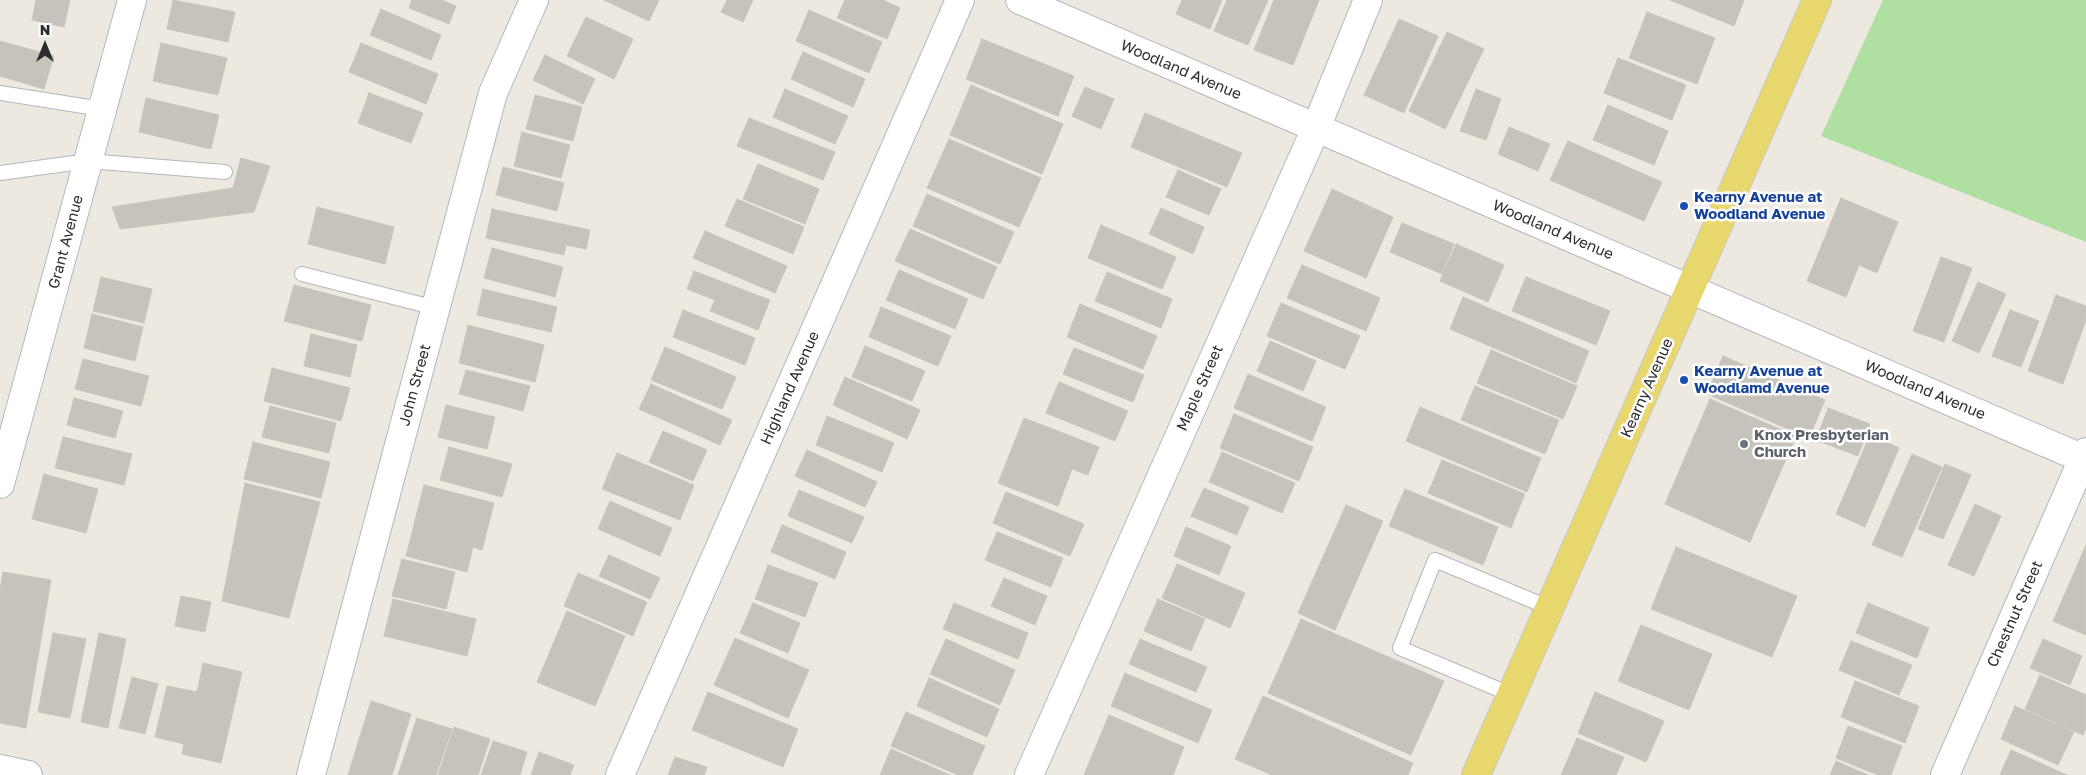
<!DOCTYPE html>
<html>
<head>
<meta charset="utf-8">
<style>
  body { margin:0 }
  #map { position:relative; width:2086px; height:775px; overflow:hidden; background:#ede9e1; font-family:"Golos Text",sans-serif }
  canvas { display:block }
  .north { position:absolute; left:20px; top:20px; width:50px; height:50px; -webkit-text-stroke:4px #fff; paint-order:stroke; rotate:0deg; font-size:14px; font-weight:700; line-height:20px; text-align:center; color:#2d2d2d }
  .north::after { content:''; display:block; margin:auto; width:18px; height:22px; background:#2d2d2d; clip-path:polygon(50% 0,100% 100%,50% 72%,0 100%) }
</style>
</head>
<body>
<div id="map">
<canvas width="2086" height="775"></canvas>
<div class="north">N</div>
</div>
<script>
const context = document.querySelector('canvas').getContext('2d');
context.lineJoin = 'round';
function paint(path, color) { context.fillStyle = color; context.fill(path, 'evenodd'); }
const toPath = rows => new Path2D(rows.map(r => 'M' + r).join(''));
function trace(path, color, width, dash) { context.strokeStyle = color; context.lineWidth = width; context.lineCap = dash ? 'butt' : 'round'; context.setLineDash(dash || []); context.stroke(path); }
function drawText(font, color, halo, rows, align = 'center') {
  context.font = font + ' "Golos Text",sans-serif'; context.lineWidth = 5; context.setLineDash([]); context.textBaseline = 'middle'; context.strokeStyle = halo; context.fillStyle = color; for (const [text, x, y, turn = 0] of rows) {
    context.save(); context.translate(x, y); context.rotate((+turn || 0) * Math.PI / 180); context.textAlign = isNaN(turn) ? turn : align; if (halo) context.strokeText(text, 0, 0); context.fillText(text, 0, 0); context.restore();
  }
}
paint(toPath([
  [1883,0,2086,0,2086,242,1821,136]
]), '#b0dfa2');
const building = toPath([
  [36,0,70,0,64,27,32,20,36,0],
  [173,0,235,12,228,42,167,29,173,0],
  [412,0,442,0,456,6,449,24,409,8,412,0],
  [604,0,659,0,649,21,604,0],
  [727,0,753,0,743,22,721,12,727,0],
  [845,0,883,0,900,8,887,39,837,18,845,0],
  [1182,0,1222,0,1210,29,1176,14,1182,0],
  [1227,0,1268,0,1248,45,1214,31,1227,0],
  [1274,0,1319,0,1293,65,1254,50,1274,0],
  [1670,0,1744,0,1734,26,1670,0],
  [381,9,441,35,431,60,370,35,381,9],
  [809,10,882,42,869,73,796,41,809,10],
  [1647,12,1715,38,1697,84,1629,58,1647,12],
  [586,17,633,39,614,79,567,56,586,17],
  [1399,19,1438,36,1404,113,1364,95,1399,19],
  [1447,32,1484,49,1445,129,1409,111,1447,32],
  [982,39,1074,76,1058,116,966,79,982,39],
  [0,41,54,56,44,89,0,76,0,41],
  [161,43,227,58,218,95,153,81,161,43],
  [361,43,438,74,426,104,349,72,361,43],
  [803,52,865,79,853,107,791,79,803,52],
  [545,55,595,79,583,104,533,80,545,55],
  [1618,58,1686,85,1672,120,1604,93,1618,58],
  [971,85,1063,124,1042,174,950,135,971,85],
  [1085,87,1114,99,1101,129,1072,116,1085,87],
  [785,89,848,116,835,144,773,117,785,89],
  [1476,89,1501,99,1486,140,1460,131,1476,89],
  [369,93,423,113,411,143,358,123,369,93],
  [535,95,582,107,573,141,526,129,535,95],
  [146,98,219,115,211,149,139,132,146,98],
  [1608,105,1668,131,1654,165,1593,140,1608,105],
  [1145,113,1242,153,1227,187,1131,147,1145,113],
  [749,118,835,152,823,180,737,146,749,118],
  [1509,127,1550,144,1538,171,1498,154,1509,127],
  [522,132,570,145,561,178,514,166,522,132],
  [949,139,1041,178,1019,227,927,188,949,139],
  [1568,141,1662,182,1644,221,1550,180,1568,141],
  [241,158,270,166,254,212,120,229,112,207,233,188,241,158],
  [758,164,819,189,805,224,743,199,758,164],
  [503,167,564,183,557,211,496,195,503,167],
  [1178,170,1221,189,1209,215,1166,197,1178,170],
  [1332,189,1393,217,1366,278,1304,251,1332,189],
  [927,194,1014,232,1000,264,913,226,927,194],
  [1841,198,1898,222,1877,273,1859,265,1846,297,1807,281,1841,198],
  [737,199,804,227,793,254,725,226,737,199],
  [317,207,394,227,385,264,308,244,317,207],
  [1161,208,1204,227,1193,254,1149,234,1161,208],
  [492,209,590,230,586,249,566,245,564,255,486,238,492,209],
  [1402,223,1454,244,1442,274,1390,252,1402,223],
  [1101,225,1176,257,1162,289,1088,258,1101,225],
  [910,229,997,267,983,299,895,261,910,229],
  [705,231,787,266,775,293,693,258,705,231],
  [1456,244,1504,265,1488,302,1440,281,1456,244],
  [492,248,563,267,555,297,484,278,492,248],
  [1941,257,1972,268,1944,342,1913,331,1941,257],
  [1302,265,1380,298,1366,331,1287,298,1302,265],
  [899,270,968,299,955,329,886,300,899,270],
  [694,271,770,300,758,330,710,311,715,300,687,289,694,271],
  [1107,272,1172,299,1161,328,1095,301,1107,272],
  [101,277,152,289,144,323,93,311,101,277],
  [1526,277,1610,311,1596,345,1512,311,1526,277],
  [1978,282,2006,294,1979,353,1952,341,1978,282],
  [294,285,371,305,362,341,284,321,294,285],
  [483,289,557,307,551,332,477,315,483,289],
  [2056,295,2086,306,2086,320,2063,384,2028,371,2056,295],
  [1463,297,1589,351,1576,383,1450,329,1463,297],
  [1281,303,1360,336,1345,369,1267,336,1281,303],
  [1080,304,1157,336,1143,369,1067,337,1080,304],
  [881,307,951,336,938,366,869,337,881,307],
  [683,310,755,338,745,365,673,337,683,310],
  [2010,310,2039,321,2021,367,1992,356,2010,310],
  [92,314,143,327,135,361,84,348,92,314],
  [468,325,544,345,535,382,459,363,468,325],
  [311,334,357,345,350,377,304,366,311,334],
  [1270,341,1316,361,1303,391,1257,371,1270,341],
  [865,346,925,371,912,401,852,377,865,346],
  [665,347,736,377,722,409,651,380,665,347],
  [1074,348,1144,375,1133,402,1063,374,1074,348],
  [1491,350,1577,386,1563,419,1477,383,1491,350],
  [1723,356,1825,400,1809,438,1707,394,1723,356],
  [83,359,149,376,141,406,75,389,83,359],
  [272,368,350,388,341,421,264,401,272,368],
  [466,370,530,386,523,411,459,394,466,370],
  [1248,374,1326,407,1312,441,1234,408,1248,374],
  [845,377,920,410,907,439,833,405,845,377],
  [1059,382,1128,411,1115,441,1046,413,1059,382],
  [651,384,732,420,720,445,639,409,651,384],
  [1475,386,1559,420,1545,454,1461,420,1475,386],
  [74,398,123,411,115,438,67,425,74,398],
  [1710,399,1796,436,1750,542,1665,504,1710,399],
  [446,405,495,417,487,449,438,437,446,405],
  [270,406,336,423,329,453,262,437,270,406],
  [1420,407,1541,458,1527,492,1406,441,1420,407],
  [1828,408,1870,424,1858,456,1816,440,1828,408],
  [1234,414,1313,447,1299,481,1220,448,1234,414],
  [827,416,894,443,882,472,816,445,827,416],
  [1024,418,1099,447,1088,475,1072,469,1058,506,998,483,1024,418],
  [663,431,707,450,693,481,649,462,663,431],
  [1870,435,1899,448,1865,527,1836,514,1870,435],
  [63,437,132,454,124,485,55,468,63,437],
  [253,442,330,462,321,498,244,479,253,442],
  [449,447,512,464,502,497,440,480,449,447],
  [807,450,877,482,865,507,795,476,807,450],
  [1222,452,1295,483,1282,513,1209,482,1222,452],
  [617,453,694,485,680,520,602,489,617,453],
  [1912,454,1942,467,1902,557,1872,545,1912,454],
  [1442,460,1525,494,1511,528,1428,493,1442,460],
  [1945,464,1971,475,1943,539,1918,529,1945,464],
  [44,474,98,489,86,533,32,519,44,474],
  [245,483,320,502,289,618,222,601,245,483],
  [424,485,494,503,482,550,473,547,467,572,406,556,424,485],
  [1204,488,1249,507,1237,535,1191,516,1204,488],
  [1405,489,1498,527,1483,565,1389,526,1405,489],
  [799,490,864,517,852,543,788,516,799,490],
  [1006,492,1084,524,1070,556,993,523,1006,492],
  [610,501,672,528,660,556,598,529,610,501],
  [1975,504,2001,516,1974,576,1948,565,1975,504],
  [1346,505,1383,521,1335,630,1298,613,1346,505],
  [782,525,846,552,835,579,771,552,782,525],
  [1186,527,1231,546,1219,575,1174,556,1186,527],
  [997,532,1063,558,1051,587,985,560,997,532],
  [2086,545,2086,635,2053,621,2086,545],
  [1676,547,1797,596,1772,657,1651,609,1676,547],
  [609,555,660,578,650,599,599,576,609,555],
  [402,559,455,572,446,609,392,596,402,559],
  [1177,564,1245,593,1230,628,1162,598,1177,564],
  [768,565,818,583,805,617,755,599,768,565],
  [3,572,51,580,26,728,0,723,0,590,3,572],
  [578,573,647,602,633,636,564,606,578,573],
  [1004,578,1047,596,1035,625,991,606,1004,578],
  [181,596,211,602,205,632,175,626,181,596],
  [393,599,476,619,467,656,384,636,393,599],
  [1158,599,1205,619,1191,651,1144,631,1158,599],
  [753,603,800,623,788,653,740,633,753,603],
  [954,603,1028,633,1018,659,943,629,954,603],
  [1868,603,1929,628,1917,658,1856,633,1868,603],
  [567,611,625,636,595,706,537,682,567,611],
  [1301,619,1444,681,1411,755,1268,693,1301,619],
  [1641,625,1712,654,1689,710,1618,681,1641,625],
  [53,633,86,639,70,718,38,712,53,633],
  [99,633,126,639,108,728,81,722,99,633],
  [735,638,809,670,788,718,714,685,735,638],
  [946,639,1015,670,1000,705,930,674,946,639],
  [1140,639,1207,667,1196,692,1129,664,1140,639],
  [2043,639,2082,656,2070,685,2030,668,2043,639],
  [1851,641,1912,665,1899,695,1839,670,1851,641],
  [203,663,242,672,221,763,182,754,184,744,155,737,167,686,197,692,203,663],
  [1125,673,1212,710,1198,743,1111,706,1125,673],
  [2040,675,2086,695,2086,728,2083,735,2025,709,2040,675],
  [132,677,158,684,145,734,119,728,132,677],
  [929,678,999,709,987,737,917,706,929,678],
  [1855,681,1919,706,1905,743,1841,717,1855,681],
  [708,692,798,729,783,767,692,730,708,692],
  [1595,692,1664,721,1646,762,1578,733,1595,692],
  [1263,696,1413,763,1408,775,1272,775,1235,759,1263,696],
  [371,701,411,714,392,775,348,775,371,701],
  [2015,706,2074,732,2058,765,2001,739,2015,706],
  [906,712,985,746,972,775,958,775,891,746,906,712],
  [1109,715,1184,747,1173,775,1084,775,1109,715],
  [417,718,452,729,436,775,398,775,417,718],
  [1848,726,1902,746,1891,775,1878,775,1836,758,1848,726],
  [454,727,490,739,478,775,438,775,454,727],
  [1577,738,1624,757,1616,775,1561,775,1577,738],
  [493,741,527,752,520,775,481,775,493,741],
  [891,749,950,775,880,775,891,749],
  [2011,750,2067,775,2000,775,2011,750],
  [539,752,574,765,570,775,531,775,539,752],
  [675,757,707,767,704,775,668,775,675,757],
  [1836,761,1868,775,1830,775,1836,761]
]);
paint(building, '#c6c3bc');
trace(building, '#c9c5ba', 1);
const lane = toPath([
  [0,93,102,109],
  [0,173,88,161,225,172],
  [302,274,436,308],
  [1512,695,1400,648,1435,560,1550,608]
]);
const street = toPath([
  [1020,0,2086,460],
  [0,484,132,0],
  [0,769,28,775],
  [311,775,493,93,534,0],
  [620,775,960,0],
  [1029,775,1316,128,1368,0],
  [1945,775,2086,452]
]);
const primary = toPath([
  [1476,775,1817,0]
]);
trace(lane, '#b4b5bf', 16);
trace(street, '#b4b5bf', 30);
trace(primary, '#c8c8c8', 30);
trace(lane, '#fff', 14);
trace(street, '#fff', 28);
trace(primary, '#e7d76c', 28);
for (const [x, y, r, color] of [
  [1684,206,5,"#1a4fb4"],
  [1684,380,5,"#1a4fb4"],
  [1744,444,5,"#6b7280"]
]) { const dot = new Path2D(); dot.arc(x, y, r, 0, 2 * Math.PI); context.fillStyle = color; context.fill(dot); trace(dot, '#fff', 2); }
drawText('15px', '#2d2d2d', '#fff', [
  ["Woodland Avenue",1181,70,23],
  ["Woodland Avenue",1553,230,23],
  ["Grant Avenue",66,242,-75],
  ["John Street",415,385,-75],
  ["Highland Avenue",790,388,-66],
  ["Maple Street",1200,388,-66],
  ["Kearny Avenue",1647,388,-66],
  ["Woodland Avenue",1925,390,23],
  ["Chestnut Street",2015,614,-66]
]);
drawText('bold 15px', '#164399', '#fff', [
  ["Kearny Avenue at",1694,197],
  ["Woodland Avenue",1694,214],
  ["Kearny Avenue at",1694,371],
  ["Woodlamd Avenue",1694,388]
], 'left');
drawText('bold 15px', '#5b616d', '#fff', [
  ["Knox Presbyterian",1754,435],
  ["Church",1754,452]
], 'left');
</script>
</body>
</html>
